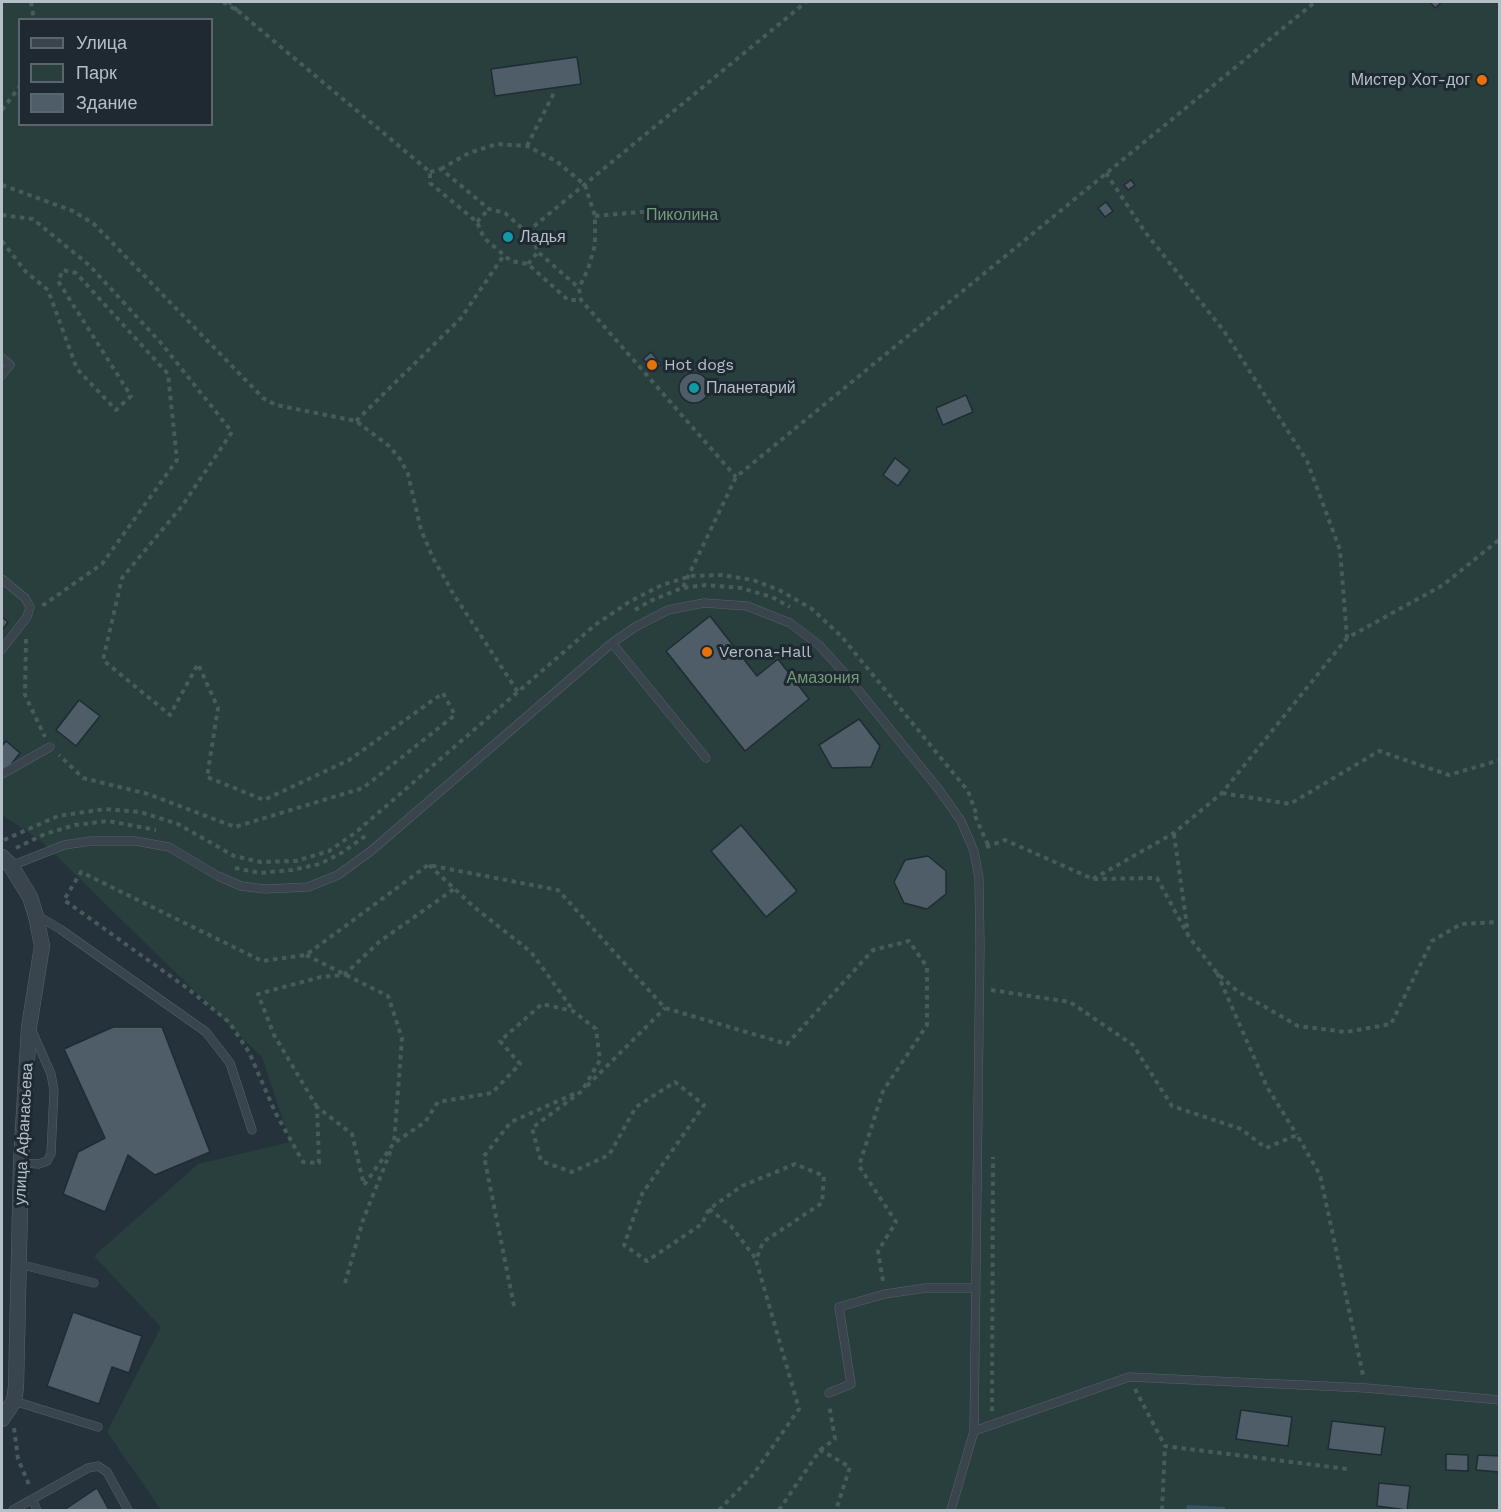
<!DOCTYPE html>
<html>
<head>
<meta charset="utf-8">
<style>
  body { margin:0 }
  #map { position:relative; width:1501px; height:1512px; overflow:hidden; background:#25323c; font-family:"Work Sans",sans-serif }
  canvas { display:block }
  .frame { position:absolute; inset:0; border:3px solid #b5bfc7; pointer-events:none }
  .legend { position:absolute; left:18px; top:18px; width:195px; height:108px; box-sizing:border-box; background:#1e2931; border:2px solid #5a656d; margin:0; padding:8px 10px; list-style:none; font-size:18px; color:#b5bfc7 }
  .legend li { display:flex; align-items:center; gap:12px; height:30px }
  .legend b { width:30px; border:2px solid #5a656d }
</style>
</head>
<body>
<div id="map">
<canvas width="1501" height="1512"></canvas>
<div class="frame"></div>
<ul class="legend">
<li><b style="height:8px;background:#39444c"></b>Улица</li>
<li><b style="height:16px;background:#283f3d"></b>Парк</li>
<li><b style="height:16px;background:#4e5d67"></b>Здание</li>
</ul>
</div>
<script>
const context = document.querySelector('canvas').getContext('2d');
context.lineJoin = 'round';
function paint(path, color) { context.fillStyle = color; context.fill(path, 'evenodd'); }
const toPath = rows => new Path2D(rows.map(r => 'M' + r).join(''));
function trace(path, color, width, dash) { context.strokeStyle = color; context.lineWidth = width; context.lineCap = dash ? 'butt' : 'round'; context.setLineDash(dash || []); context.stroke(path); }
function drawText(font, color, halo, rows, align = 'center') {
  context.font = font + ' "Work Sans",sans-serif'; context.lineWidth = 6; context.setLineDash([]); context.textBaseline = 'middle'; context.strokeStyle = halo; context.fillStyle = color; for (const [text, x, y, turn = 0] of rows) {
    context.save(); context.translate(x, y); context.rotate((+turn || 0) * Math.PI / 180); context.textAlign = isNaN(turn) ? turn : align; if (halo) context.strokeText(text, 0, 0); context.fillText(text, 0, 0); context.restore();
  }
}
paint(toPath([
  [2,2,1499,2,1499,1510,161,1510,107,1432,161,1327,94,1256,198,1164,290,1142,262,1057,41,841,2,815],
  [20,20,212,20,212,124,20,124]
]), '#283f3d');
paint(toPath([
  [1187,1505,1225,1507,1225,1510,1186,1510]
]), '#3a5162');
const building = toPath([
  [1430,2,1442,2,1435,8,1430,2],
  [577,57,581,84,495,96,491,69,577,57],
  [1131,180,1135,185,1128,190,1124,185,1131,180],
  [1106,202,1113,211,1105,217,1098,208,1106,202],
  [651,352,661,364,654,372,643,359,651,352],
  '679 388a15 15 0 1 1 30 0a15 15 0 1 1-30 0Z',
  [966,395,973,412,943,425,936,408,966,395],
  [895,458,910,470,898,486,883,475,895,458],
  [710,616,757,676,778,659,809,699,745,751,666,651,710,616],
  [2,617,8,622,2,630,2,617],
  [79,700,100,716,76,746,56,730,79,700],
  [859,719,880,746,871,767,832,768,819,745,859,719],
  [6,741,20,753,6,771,2,768,2,746,6,741],
  [741,825,797,891,766,917,711,851,741,825],
  [928,856,946,871,946,894,927,909,904,903,894,882,905,860,928,856],
  [113,1027,162,1027,210,1152,155,1175,128,1155,105,1212,63,1194,78,1152,105,1138,64,1049,113,1027],
  [73,1312,142,1336,129,1373,112,1367,99,1404,47,1386,73,1312],
  [1241,1410,1292,1417,1288,1446,1236,1439,1241,1410],
  [1332,1421,1385,1427,1381,1455,1328,1449,1332,1421],
  [1446,1454,1468,1455,1468,1471,1446,1470,1446,1454],
  [1478,1455,1500,1456,1499,1472,1476,1470,1478,1455],
  [1379,1483,1410,1486,1407,1510,1377,1506,1379,1483],
  [97,1488,109,1510,64,1510,97,1488]
]);
paint(building, '#4e5d67');
trace(building, '#202b33', 1.5);
const lane = toPath([
  [2,358,10,365,2,375],
  [2,579,25,598,30,607,27,617,2,649],
  [612,643,706,758],
  [2,774,50,747],
  [11,866,64,845,91,841,135,841,169,847,218,876,241,886,265,889,308,887,338,875,371,851,612,643,635,627,668,610,704,603,747,606,790,623,819,645,846,675,940,791,961,821,974,851,979,878,980,946,974,1431,951,1510],
  [38,916,60,929,206,1032,230,1063,252,1130],
  [21,1163,39,1164,47,1161,51,1154,54,1090,51,1074,33,1033],
  [19,1264,94,1283],
  [829,1393,851,1384,839,1307,885,1294,926,1288,976,1288],
  [14,1401,98,1427],
  [974,1431,1129,1377,1366,1388,1500,1400],
  [32,1499,37,1510],
  [13,1510,88,1468,98,1466,107,1472,128,1510]
]);
const street = toPath([
  [2,857,11,866,30,897,36,916,42,946,29,1027,21,1163,16,1387,14,1401,2,1419]
]);
trace(lane, '#57626a', 9);
trace(street, '#57626a', 16);
trace(toPath([
  [31,2,34,20],
  [223,2,238,11,229,2],
  [238,11,430,172,430,183,477,222,484,238,511,261,528,264,568,300,581,300],
  [2,110,20,86],
  [527,146,554,93],
  [441,169,469,153,497,144,527,146,556,161,585,185,595,216,595,245,588,269,579,288],
  [430,172,441,169,489,209,505,213,532,237,538,252,579,288,581,300,736,477],
  [1106,173,1145,232,1224,331,1307,461,1340,550,1347,638],
  [2,185,73,211,94,224,263,398,276,405,356,421,389,446,400,459,408,474,421,530,433,558,454,595,518,692],
  [2,215,33,219,89,265,161,343,232,432,182,506,122,578,103,660,170,715,198,664,218,708,207,777,264,800,349,760,443,693,455,715,363,788,235,827,148,794,83,778,59,755],
  [595,216,652,211],
  [477,222,489,209],
  [527,232,806,2],
  [2,241,26,272,48,290,77,369,116,410,131,396,58,281,63,270,76,273,168,374,177,460,102,564,42,606],
  [528,264,538,252],
  [356,421,461,318,504,255],
  [683,587,736,477,1315,2],
  [635,610,650,601,682,588,706,585,741,588,772,597,790,607],
  [26,639,25,695,45,737],
  [1222,793,1290,804,1379,751,1449,775,1500,760],
  [975,816,988,845],
  [1174,834,1188,933],
  [4,840,58,816,105,809,140,812,178,824,234,856,261,862,296,861,329,851,355,833,595,625,629,602,662,585,691,576,722,575,753,580,779,590,812,609,841,636,968,791,977,816],
  [986,847,1005,840,1093,879,1157,878,1189,937,1217,973,1237,991,1298,1026,1346,1032,1391,1024,1432,941,1461,924,1500,922],
  [16,848,45,834,75,825,108,821,156,830],
  [429,865,474,907,531,952,573,1010],
  [235,868,260,873,292,870,320,864,343,852,368,834],
  [1093,879,1174,833,1222,793,1347,638,1443,585,1500,539],
  [306,955,388,996,402,1038,394,1143],
  [1217,973,1267,1087,1297,1135],
  [991,990,1070,1002,1133,1045,1172,1106,1241,1129,1266,1148,1297,1135,1320,1175,1363,1375],
  [587,1086,665,1008],
  [317,1107,274,1035,258,994,321,977,344,975,379,942,454,889],
  [709,1209,731,1226,756,1259],
  [345,1283,363,1220,391,1150],
  [514,1306,484,1156,511,1122,576,1093],
  [1135,1389,1165,1446,1347,1469],
  [992,1411,993,1157],
  [14,1428,18,1459,30,1487],
  [820,1450,835,1439,829,1404],
  [719,1510,752,1476,799,1409,756,1260,763,1242,822,1203,824,1176,795,1164,742,1186,709,1209,702,1224,647,1261,624,1245,642,1194,704,1105,675,1082,636,1107,609,1155,572,1172,541,1161,532,1128,582,1091,600,1060,596,1029,573,1011,542,1004,500,1041,520,1064,492,1093,438,1102,425,1122,394,1143,364,1185,352,1134,317,1107,319,1163,303,1162,275,1112,249,1052,229,1022,187,988,64,900,81,872,262,961,306,955,428,865,558,890,665,1008,787,1044,873,950,909,941,927,967,927,1025,883,1091,859,1166,896,1222,878,1251,883,1281],
  [779,1510,820,1450,850,1467,836,1510],
  [1162,1510,1165,1446]
]), '#475b5b', 4, [4.5, 4.5]);
trace(lane, '#39444c', 8);
trace(street, '#39444c', 15);
for (const [x, y, r, color] of [
  [1482,80,6,"#e8710a"],
  [508,237,6,"#0f9aa8"],
  [652,365,6,"#e8710a"],
  [694,388,6,"#0f9aa8"],
  [707,652,6,"#e8710a"]
]) { const dot = new Path2D(); dot.arc(x, y, r, 0, 2 * Math.PI); context.fillStyle = color; context.fill(dot); trace(dot, '#1e2931', 2); }
drawText('16px', '#b5bfc7', '#1e2931', [
  ["Мистер Хот-дог",1470,80,"right"],
  ["Ладья",520,237],
  ["Hot dogs",664,365],
  ["Планетарий",706,388],
  ["Verona-Hall",719,652]
], 'left');
drawText('16px', '#749c77', '#1e2931', [
  ["Пиколина",682,215],
  ["Амазония",823,678]
]);
drawText('16px', '#b5bfc7', '#1e2931', [
  ["улица Афанасьева",24,1134,-87]
]);
</script>
</body>
</html>
